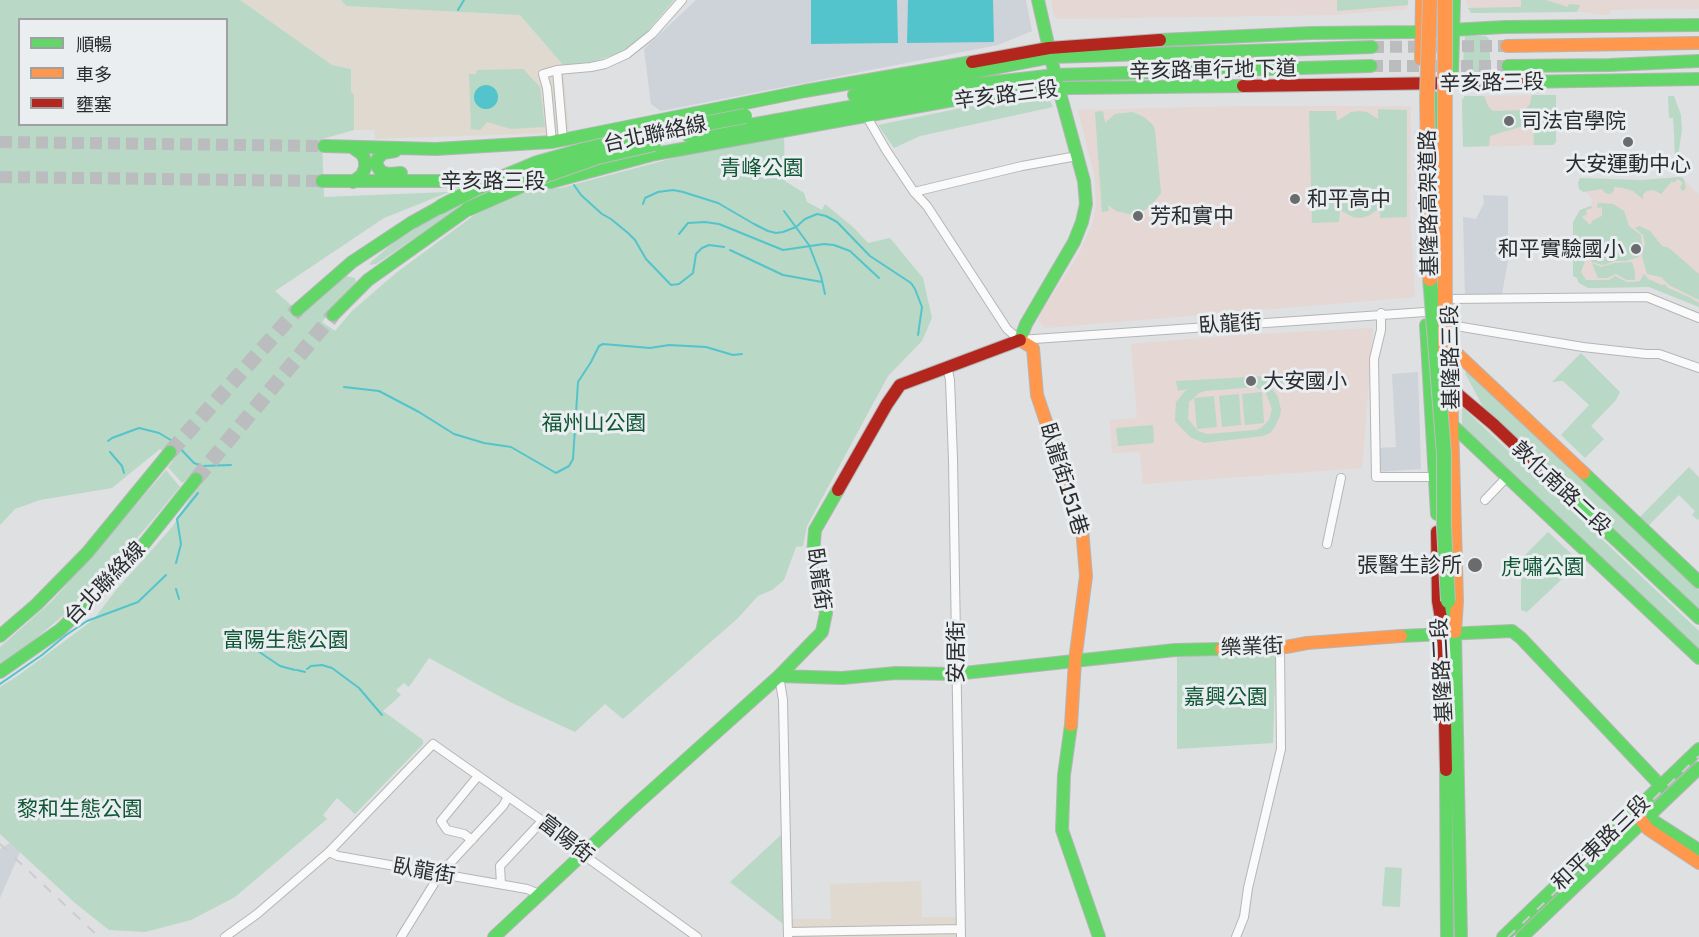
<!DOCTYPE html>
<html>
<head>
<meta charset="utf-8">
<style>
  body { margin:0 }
  #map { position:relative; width:1699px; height:937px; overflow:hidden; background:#dee0e2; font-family:"Golos Text","Noto Sans TC",sans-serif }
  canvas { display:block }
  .legend { position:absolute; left:18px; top:18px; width:210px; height:108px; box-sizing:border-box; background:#eaeef1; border:2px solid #9ea0a3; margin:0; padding:8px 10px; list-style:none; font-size:18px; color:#2b2c2d }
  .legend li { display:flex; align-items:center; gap:12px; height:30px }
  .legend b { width:30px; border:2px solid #9ea0a3 }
</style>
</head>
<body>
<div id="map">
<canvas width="1699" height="937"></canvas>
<ul class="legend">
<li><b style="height:8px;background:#63d668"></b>順暢</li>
<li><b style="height:8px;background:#ff974d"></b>車多</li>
<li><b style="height:8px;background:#b3261e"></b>壅塞</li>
</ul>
</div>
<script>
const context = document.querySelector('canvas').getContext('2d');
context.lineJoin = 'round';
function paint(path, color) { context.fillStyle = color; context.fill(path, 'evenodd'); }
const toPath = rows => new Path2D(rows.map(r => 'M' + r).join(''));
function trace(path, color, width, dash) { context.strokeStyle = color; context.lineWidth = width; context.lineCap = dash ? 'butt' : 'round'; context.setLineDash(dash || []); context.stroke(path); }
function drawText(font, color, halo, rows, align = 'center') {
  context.font = font + ' "Golos Text","Noto Sans TC",sans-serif'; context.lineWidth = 6; context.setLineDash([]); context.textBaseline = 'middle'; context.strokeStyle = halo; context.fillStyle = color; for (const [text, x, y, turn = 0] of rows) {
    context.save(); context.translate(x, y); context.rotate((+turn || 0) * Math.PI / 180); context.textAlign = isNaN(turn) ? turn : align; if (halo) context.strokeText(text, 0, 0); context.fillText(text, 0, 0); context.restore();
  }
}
paint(toPath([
  [240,0,341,0,346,6,520,15,563,65,569,129,549,133,375,139,374,130,354,130,354,95,351,93,351,69,332,65],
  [921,881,922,917,956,917,957,937,791,937,791,919,831,919,830,884]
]), '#e0d9d0');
paint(toPath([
  [696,0,1026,0,1032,31,998,45,661,111,651,104,644,49],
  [1483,195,1508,196,1508,260,1502,294,1465,294,1463,217,1476,219,1484,203],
  [1418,372,1421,469,1376,472,1377,448,1396,447,1392,374],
  [10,843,20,852,0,898,0,849]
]), '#cdd3d8');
paint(toPath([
  [1051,0,1407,0,1407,9,1332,15,1058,19,1054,16],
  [1466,0,1699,0,1699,9,1611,10,1610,14,1603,15,1584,12,1471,13],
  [1556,95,1556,142,1553,145,1463,147,1462,100,1465,96],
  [1247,106,1411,106,1410,215,1415,297,1045,328,1039,322,1039,316,1078,255,1092,225,1096,207,1095,179,1078,110],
  [1681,177,1699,195,1699,307,1649,287,1588,288,1579,283,1577,278,1573,276,1573,222,1580,210,1590,206,1593,201,1587,193,1585,180,1641,180],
  [1373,328,1362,468,1143,484,1140,452,1112,453,1110,420,1137,418,1131,344,1240,335]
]), '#e4d7d4');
paint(toPath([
  [0,0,240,0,332,65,351,69,351,92,354,95,354,130,322,139,324,197,449,192,384,218,275,291,301,314,346,276,355,278,356,282,322,322,335,331,352,311,396,273,473,216,522,190,561,188,681,156,784,137,785,181,804,193,807,202,822,210,825,204,853,227,868,243,890,238,923,278,932,318,922,341,888,376,807,526,803,546,796,547,784,580,772,590,758,596,738,618,623,719,605,704,575,732,510,702,429,658,409,687,404,683,396,690,401,695,383,711,423,740,423,744,355,814,337,798,323,815,327,819,235,897,191,920,145,932,109,930,75,903,0,834,0,687,19,675,93,620,117,589,173,526,200,482,191,477,182,483,168,467,173,461,160,449,112,488,40,500,15,509,0,525],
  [20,20,226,20,226,124,20,124],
  [341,0,674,0,644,35,620,53,589,63,563,65,520,15,346,6],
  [1337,0,1408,0,1408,5,1337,11],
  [1521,0,1546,0,1568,7,1569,4,1580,5,1577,12,1471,13,1468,8,1521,7],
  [1465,36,1486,36,1489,39,1491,71,1488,75,1462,76],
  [523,69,540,87,545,127,511,129,487,122,480,130,471,129,469,74,476,74,477,70],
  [1532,95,1556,95,1556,142,1553,145,1534,145,1533,123,1490,136,1489,146,1463,147,1462,100,1465,96,1484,96,1488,106,1493,111,1525,110,1530,104],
  [1674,96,1681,115,1682,130,1676,169,1669,170,1666,167,1673,167,1675,161,1674,134,1673,118,1669,118,1668,96],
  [1012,100,1050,101,1053,107,920,136,894,148,878,125,991,102],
  [1378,109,1407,110,1407,217,1380,218,1380,208,1370,215,1361,218,1353,217,1340,210,1339,222,1312,223,1309,111,1336,111,1337,121,1351,112,1359,111,1367,112,1378,119],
  [1103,111,1105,123,1115,114,1133,112,1144,117,1153,125,1155,130,1161,193,1152,205,1140,213,1130,214,1116,211,1108,205,1109,211,1102,212,1095,112],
  [1681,177,1684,179,1686,188,1683,191,1680,188,1683,183,1678,179,1674,183,1672,181,1661,194,1654,190,1647,191,1643,194,1643,199,1633,191,1623,188,1614,187,1614,191,1610,194,1605,193,1602,189,1583,192,1579,189,1578,183,1580,178,1641,180],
  [457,203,460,208,376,264,370,265,370,263,394,242],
  [1598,203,1613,204,1624,211,1629,226,1641,235,1642,247,1639,253,1639,257,1625,261,1615,261,1603,265,1592,262,1586,251,1590,248,1591,241,1588,237,1583,237,1580,244,1586,258,1581,272,1586,280,1609,280,1615,276,1627,282,1635,282,1640,281,1644,274,1648,279,1662,285,1665,284,1668,288,1689,297,1699,303,1699,307,1649,287,1588,288,1579,283,1577,278,1573,276,1573,222,1580,210,1591,206,1592,208,1586,210,1587,214,1582,217,1590,225,1593,220,1602,216,1602,207,1597,208],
  [1639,226,1650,231,1662,246,1669,248,1699,274,1699,300,1669,285,1661,277,1647,274,1642,256,1645,243,1643,235,1635,228],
  [1632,262,1635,272,1635,280,1627,280,1616,274,1607,278,1598,278,1592,263,1601,267,1615,263],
  [1581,353,1620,392,1616,400,1591,426,1604,439,1585,458,1561,435,1589,405,1563,381,1552,382],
  [1467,371,1699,590,1699,611,1483,407,1465,373],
  [1287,375,1287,383,1269,384,1278,397,1281,410,1280,416,1274,428,1270,433,1263,436,1204,443,1190,437,1175,421,1176,402,1187,389,1178,391,1176,381],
  [1256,387,1266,393,1272,409,1269,420,1261,428,1256,430,1207,434,1198,431,1188,419,1189,402,1199,393,1205,391],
  [1262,392,1264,423,1245,425,1242,394],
  [1239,394,1241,425,1222,427,1219,396],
  [1214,396,1217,427,1197,429,1194,398],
  [1462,407,1699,631,1699,653,1462,428],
  [1153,425,1154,443,1118,446,1116,428],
  [1689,467,1699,477,1699,519,1698,520,1692,515,1695,511,1679,495,1648,526,1639,518],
  [166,470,180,487,145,529,72,608,34,640,0,664,0,647,52,601],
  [1548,532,1580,562,1527,612,1521,610,1521,559],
  [1276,647,1273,743,1177,749,1177,652],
  [781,835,783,924,730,882],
  [1385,867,1402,868,1400,907,1382,906]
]), '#b9d8c6');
paint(toPath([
  [811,0,897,0,898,43,811,44],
  [908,0,993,0,994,42,907,43],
  '474 97a12 12 0 1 1 24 0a12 12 0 1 1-24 0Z'
]), '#53c4cb');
trace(toPath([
  [458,10,464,0],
  [574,185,581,195,602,214,611,219,628,233,635,240,646,259,671,285,679,284,693,273,696,254,702,248,709,245,724,247],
  [643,204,645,198,658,192,673,190,683,192,718,203,754,224,768,231,776,233,783,232,796,227,805,219,817,214,826,216,837,222,870,256,911,283,915,289,922,307,918,335],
  [784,211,809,245,821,276,825,294],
  [679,234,688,223,705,222,719,224,783,250,824,244,834,245,850,251,879,278],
  [730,250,783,275,822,282],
  [344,387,379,391,419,412,454,434,484,443,511,447,556,473,569,466,573,459,578,382,591,362,599,346,603,344,650,348,669,345,706,347,733,355,742,354],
  [108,441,112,438,139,428,159,433,174,442,194,463,202,466,231,465],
  [110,452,122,466,124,473],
  [176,563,181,544,177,519,198,493],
  [176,589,179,599],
  [252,647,280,666,295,670],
  [307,669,311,666,322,665,332,668,359,688,382,715],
  [297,670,305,672],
  [0,684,42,655,66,635,87,621,138,602,166,575]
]), '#53c4cb', 2);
trace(toPath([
  [0,142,324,146],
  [0,177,322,181]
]), '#babcbe', 12, [12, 6]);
trace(toPath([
  [1372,47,1507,46],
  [1371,66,1508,66]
]), '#babcbe', 12, [12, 6]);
trace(toPath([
  [170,452,297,310],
  [196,479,333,315]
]), '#babcbe', 15, [15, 8]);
const street = toPath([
  [557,70,563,140],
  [867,117,886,150,914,192,927,206,1007,329,1020,340,1425,312],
  [552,142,547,88,543,74,557,70,591,67,605,64,627,54,652,34,682,0],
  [914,192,1022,166,1077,156],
  [1450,299,1647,297,1699,318],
  [1381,313,1381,330,1374,359,1376,477,1435,477],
  [1450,325,1583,347,1646,354,1659,354,1699,368],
  [947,366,950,380,953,459,961,937],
  [1485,500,1507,477],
  [1327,544,1341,478],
  [779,676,783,700,788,937],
  [472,840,464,834,447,830,441,821,478,776],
  [329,852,433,744,547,824,574,848,697,937],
  [501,884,500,866,543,820],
  [788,932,961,929],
  [225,937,257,914,329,852,338,856,527,889,539,894],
  [401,937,440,874,503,806,508,797],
  [1236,937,1244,917,1248,888,1281,749,1280,647]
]);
const fast = toPath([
  [1160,40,1311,33,1414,32,1505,27,1699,25],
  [1052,57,1372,47],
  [1508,66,1610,65,1699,61],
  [1452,74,1454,0],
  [1055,75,1371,66],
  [1518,82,1699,79],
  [854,95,1052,57],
  [1435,98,1438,290],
  [689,136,977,84,1055,75],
  [324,146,436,149,552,142,805,91,972,62],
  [352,147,362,154,365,160,365,168,362,175,353,182],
  [395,151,383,153,378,158,376,164,381,172,389,174,401,173],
  [322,181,489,181],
  [533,182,551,182,655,154,981,95,1070,88,1243,86],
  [297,310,352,262,411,223,440,207],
  [333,315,368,280,468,209],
  [1426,325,1437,514],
  [1020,340,1026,324,1074,242,1082,222,1086,204,1084,181,1055,75,1038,0],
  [1450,423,1699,658],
  [1584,473,1699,582],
  [1567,494,1699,618],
  [1443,630,1448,601],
  [1455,632,1461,937],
  [0,636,37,604,87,553,170,452],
  [1401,636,1512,631,1521,638,1660,785],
  [0,672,60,630,88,603,140,549,196,479],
  [779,676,842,678,896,673,955,674,1175,650,1221,649],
  [1071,725,1064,775,1062,830,1099,937],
  [1446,770,1447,937],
  [1644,815,1699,850],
  [494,937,630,810,779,676,822,632,826,613,813,554,815,530,838,490],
  [1503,937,1699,749],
  [1522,937,1699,768]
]);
const slow = toPath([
  [1507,46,1699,43],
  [1421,59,1422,0],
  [1020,340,1033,348,1037,395,1082,528,1086,576,1075,661,1071,725],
  [1450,347,1584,473],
  [1450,349,1457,601,1455,632],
  [1221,649,1286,647,1307,643,1401,636],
  [1638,816,1648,829,1699,863]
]);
const jam = toPath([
  [972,62,1049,48,1160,40],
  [1243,86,1518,82],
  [1448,386,1493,424,1567,494],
  [838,490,887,404,900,385,1020,340],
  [1437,532,1438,601,1443,630,1446,770]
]);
trace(street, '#b4b6b7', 10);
trace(fast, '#b4b6b7', 14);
trace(slow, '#b4b6b7', 14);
trace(jam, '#b4b6b7', 14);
trace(street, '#fafafb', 8);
trace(fast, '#63d668', 12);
trace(slow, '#ff974d', 12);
trace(jam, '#b3261e', 12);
trace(toPath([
  [0,844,99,937],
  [1508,937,1699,756]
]), '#ccccce', 2, [10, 10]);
const fastBridge = toPath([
  [440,207,477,188,537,163,583,150,666,131,745,116],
  [468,209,541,177,598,157,654,144],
  [1430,279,1444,454,1444,527,1448,601]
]);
const slowBridge = toPath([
  [1430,0,1427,98,1430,279],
  [1445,0,1445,360]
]);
trace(fastBridge, '#bdbebf', 16, []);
trace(slowBridge, '#bdbebf', 16, []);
trace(fastBridge, '#63d668', 14);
trace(slowBridge, '#ff974d', 14);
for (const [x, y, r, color] of [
  [1509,121,6,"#6a6b6c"],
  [1628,142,6,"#6a6b6c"],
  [1295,199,6,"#6a6b6c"],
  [1138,216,6,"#6a6b6c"],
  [1636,249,6,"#6a6b6c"],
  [1251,381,6,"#6a6b6c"],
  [1475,565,8,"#6a6b6c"]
]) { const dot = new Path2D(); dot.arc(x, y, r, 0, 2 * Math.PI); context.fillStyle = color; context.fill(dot); trace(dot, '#eaeef1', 2); }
drawText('21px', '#2b2c2d', '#eaeef1', [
  ["辛亥路車行地下道",1213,70,-1],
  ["辛亥路三段",1492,83,-1],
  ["辛亥路三段",1006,95,-7],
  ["台北聯絡線",655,134,-12],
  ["辛亥路三段",493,181],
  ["基隆路高架道路",1429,203,-91],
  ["臥龍街",1230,324,-4],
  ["基隆路三段",1451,357,-91],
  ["臥龍街151巷",1064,479,73],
  ["敦化南路二段",1561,488,43],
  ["臥龍街",819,579,82],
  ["台北聯絡線",105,583,-46],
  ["樂業街",1252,647,-2],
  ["安居街",956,652,-90],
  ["基隆路二段",1442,670,-93],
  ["富陽街",566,839,38],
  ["和平東路三段",1601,843,-44],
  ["臥龍街",424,871,10]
]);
drawText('21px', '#2b2c2d', '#eaeef1', [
  ["司法官學院",1521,121],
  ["大安運動中心",1628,164,"center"],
  ["和平高中",1307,199],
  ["芳和實中",1150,216],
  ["和平實驗國小",1624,249,"right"],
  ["大安國小",1263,381],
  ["張醫生診所",1462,565,"right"]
], 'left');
drawText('21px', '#0e5634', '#eaeef1', [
  ["青峰公園",762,168],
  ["福州山公園",594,423],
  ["虎嘯公園",1543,567],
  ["富陽生態公園",286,640],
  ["嘉興公園",1226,697],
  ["黎和生態公園",80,809]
]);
</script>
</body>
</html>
